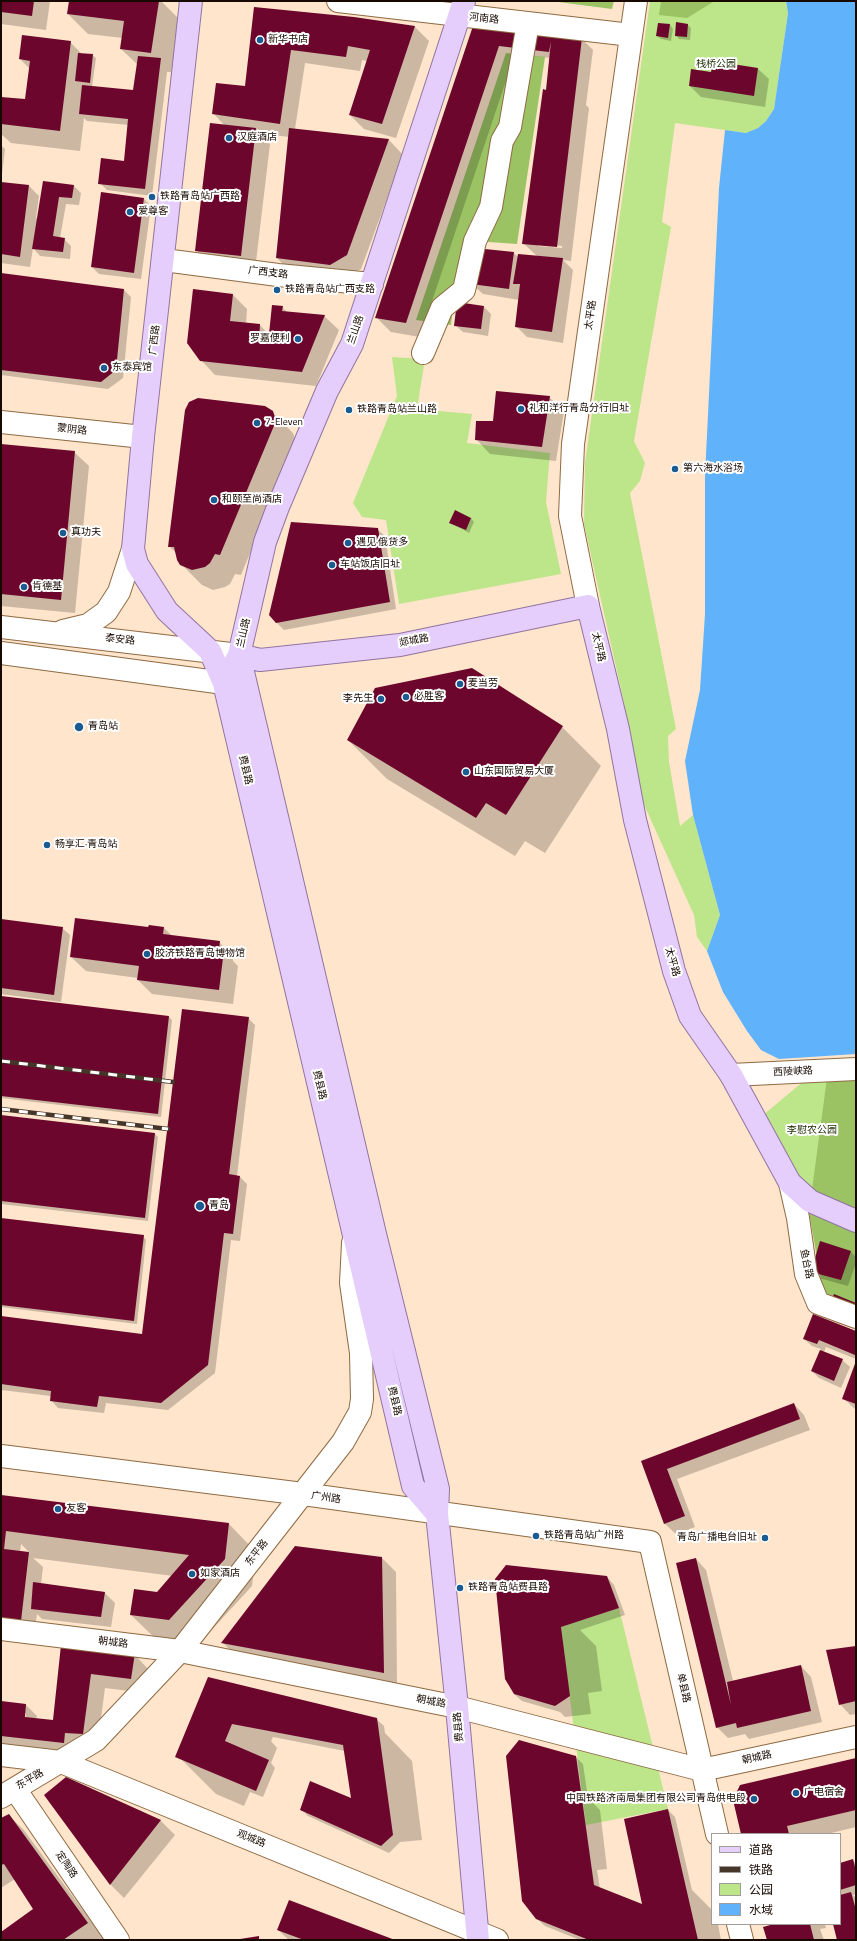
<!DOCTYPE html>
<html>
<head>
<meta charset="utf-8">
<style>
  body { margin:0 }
  #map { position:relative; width:857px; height:1941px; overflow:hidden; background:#fee5cb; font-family:"Titillium Web","Noto Sans SC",sans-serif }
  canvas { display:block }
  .frame { position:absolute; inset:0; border:2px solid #170900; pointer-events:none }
  .legend { position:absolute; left:711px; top:1833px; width:130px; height:92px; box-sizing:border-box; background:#fff; border:1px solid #a29d99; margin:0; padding:5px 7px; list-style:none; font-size:12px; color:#170900 }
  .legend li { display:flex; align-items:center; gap:8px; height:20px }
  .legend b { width:20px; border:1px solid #a29d99 }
</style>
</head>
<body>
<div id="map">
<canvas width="857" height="1941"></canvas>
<div class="frame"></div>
<ul class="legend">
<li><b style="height:5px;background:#e5cefb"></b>道路</li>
<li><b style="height:5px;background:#463629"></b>铁路</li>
<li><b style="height:11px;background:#bde589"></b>公园</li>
<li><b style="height:11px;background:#60b2fb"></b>水域</li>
</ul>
</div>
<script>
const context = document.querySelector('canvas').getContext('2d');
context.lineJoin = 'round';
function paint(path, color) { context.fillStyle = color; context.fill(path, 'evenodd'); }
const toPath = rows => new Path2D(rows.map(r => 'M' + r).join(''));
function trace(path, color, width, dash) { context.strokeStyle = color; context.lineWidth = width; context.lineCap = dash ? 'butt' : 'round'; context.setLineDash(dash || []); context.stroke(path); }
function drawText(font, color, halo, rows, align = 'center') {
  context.font = font + ' "Titillium Web","Noto Sans SC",sans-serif'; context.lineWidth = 4; context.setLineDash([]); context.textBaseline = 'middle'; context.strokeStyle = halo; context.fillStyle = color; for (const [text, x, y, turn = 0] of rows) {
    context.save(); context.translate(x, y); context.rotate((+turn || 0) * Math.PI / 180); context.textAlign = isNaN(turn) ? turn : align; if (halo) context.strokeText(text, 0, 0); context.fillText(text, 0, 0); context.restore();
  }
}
paint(toPath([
  [650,1,786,1,788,13,774,109,766,121,758,128,746,133,675,123,662,222,671,227,634,441,645,463,640,481,630,493,676,729,668,736,669,762,680,826,693,815,720,915,707,951,697,937,694,915,641,798,623,698,584,524,585,463],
  [392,357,425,359,417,409,472,414,467,443,550,453,546,502,561,574,399,604,386,520,362,517,353,503,397,396],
  [846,1072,810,1201,756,1121,805,1080],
  [619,1608,668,1809,586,1825,561,1627]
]), '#bde589');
paint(toPath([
  [551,1,614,1,612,9],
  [661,1,713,1,713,2,687,18,659,15],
  [506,53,545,57,517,244,475,241,454,298,451,325,416,320],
  [856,1077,856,1305,823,1292,809,1212,827,1078]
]), '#9bc363');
paint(toPath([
  [786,1,856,1,856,1054,779,1059,761,1050,747,1031,723,992,707,951,720,915,693,815,685,761,700,690,705,614,705,476,719,188,725,130,746,133,758,128,766,121,774,109,788,13]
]), '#60b2fb');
paint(toPath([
  [1,1,50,1,46,30,1,24],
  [70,1,161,1,180,20,171,72,167,72,152,196,107,190,100,183,125,163,129,125,87,121,84,118,80,151,11,143,1,134,1,98,26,100,30,69,20,59,70,42,82,54,92,55,96,58,92,87,134,91,138,65,121,49,123,38,88,34,68,14],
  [254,8,415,27,429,41,396,138,364,129,350,115,367,61,362,60,360,71,305,63,295,129,389,140,403,155,361,269,345,278,291,272,277,258,289,137,259,133,270,144,255,270,210,265,196,250,225,126,213,113,246,87],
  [677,23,688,25,691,28,690,40,679,39,676,35],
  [670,25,673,29,671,41,661,39,657,36],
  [473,27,582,39,593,50,586,105,589,108,571,261,563,260,573,270,563,343,527,337,516,326,519,300,483,294,472,284,514,253,519,258,537,256,523,243,547,91,551,58,515,54,420,337,391,332,377,318],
  [538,244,562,246,562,248,538,246],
  [758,69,769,79,765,107,701,97,690,86,712,73],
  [1,145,5,149,1,183,28,185,39,196,36,218,38,219,44,182,74,186,81,193,79,205,66,204,60,238,64,239,71,246,70,259,40,256,33,248,30,267,1,263],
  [144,199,151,206,141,279,99,274,92,267],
  [1,274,124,290,131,297,123,378,108,389,1,375],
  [194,290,233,295,247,309,246,324,260,325,269,335,273,306,282,307,287,312,324,316,339,330,316,386,215,375,201,360],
  [274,338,276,340,276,344,274,344],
  [484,307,491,314,488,336,463,332,455,325],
  [549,397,564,411,556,461,490,454,476,439,494,422],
  [272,412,293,433,296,442,241,575,235,574,230,584,225,587,213,590,202,585,181,564,176,553,169,546],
  [1,445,74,452,89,466,75,613,1,606],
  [471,518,474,522,469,533,451,523],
  [377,529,385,536,396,609,284,630,277,623],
  [562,727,601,766,545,853,525,841,515,856,387,779,348,740],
  [1,920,62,928,70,935,61,1002,1,994],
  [149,928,164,928,172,936,219,942,233,956,233,961,238,966,233,1004,152,994,138,980,138,978,86,971,71,957],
  [1,997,169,1017,172,1020,161,1117,1,1098],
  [248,1018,255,1025,237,1176,240,1177,247,1184,240,1241,231,1240,215,1373,168,1410,106,1403,104,1413,58,1408,51,1400,51,1396,1,1390,1,1317,143,1335],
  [1,1116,155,1134,158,1137,148,1221,1,1204],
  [1,1219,143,1236,146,1240,137,1324,1,1307],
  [850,1251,856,1257,856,1263,848,1286,819,1278,812,1271],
  [814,1315,856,1332,856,1359,826,1347,824,1352,842,1360,850,1367,841,1388,819,1378,812,1371,821,1349,812,1346,804,1339],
  [856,1364,856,1410,843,1398],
  [794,1404,804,1415,810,1430,677,1479,695,1527,676,1534,665,1524,642,1461],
  [1,1496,229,1524,256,1552,252,1586,196,1647,159,1642,131,1615,158,1594,173,1576,33,1558,43,1567,41,1584,104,1592,115,1603,111,1627,42,1619,37,1614,34,1635,1,1630],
  [21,1544,30,1553,20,1552],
  [382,1558,396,1572,397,1686,237,1657,223,1643],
  [696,1559,706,1570,733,1681,801,1666,811,1677,822,1722,749,1739,745,1734,728,1738,717,1727],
  [507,1566,607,1577,614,1585,625,1615,580,1630,596,1646,602,1691,588,1693,591,1714,565,1717,560,1712,522,1701,514,1694],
  [62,1646,134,1654,148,1669,145,1693,105,1688,97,1748,78,1757,1,1744,1,1702,26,1705,37,1716,36,1719,54,1721],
  [24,1713,26,1713,26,1718,24,1718],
  [856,1647,856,1714,850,1715,840,1704],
  [209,1681,376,1719,384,1726,385,1733,412,1761,422,1840,400,1842,389,1853,308,1816,301,1809,352,1799,345,1751,273,1737,271,1741,277,1748,271,1763,275,1768,263,1797,250,1792,244,1806,216,1794,178,1756],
  [576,1757,583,1764,588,1798,600,1810,607,1869,597,1870,600,1889,643,1905,668,1810,675,1817,692,1890,712,1910,712,1924,718,1924,721,1940,580,1940,545,1926,537,1919],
  [856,1759,856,1827,827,1834,742,1834],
  [66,1778,161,1821,175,1835,124,1898,110,1884],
  [8,1815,23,1829,105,1940,1,1940,1,1933,34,1909,15,1879,1,1888,1,1819],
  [853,1860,856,1864,856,1894,853,1895,856,1898,856,1940,838,1940,834,1924,840,1924,840,1864],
  [770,1924,825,1924,826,1928,820,1929,824,1940,768,1940,772,1926],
  [278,1930,392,1940,289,1940]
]), '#0003');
paint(toPath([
  [1,1,34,1,32,16,1,12],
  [69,1,159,1,151,53,120,49,124,21,67,14],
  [254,7,354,17,415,26,382,124,349,115,370,50,348,46,346,57,291,50,280,124,212,114,216,83,245,86],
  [676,22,688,24,687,37,675,36],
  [658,23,670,24,668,38,656,36],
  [473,26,582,38,557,247,522,244,543,89,546,90,551,41,549,52,499,46,406,323,375,318],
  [22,35,71,41,60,131,1,124,1,97,25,99,30,61,19,59],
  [78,53,93,54,90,83,75,81],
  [138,56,161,58,145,189,98,184,101,158,124,161,128,119,79,114,82,85,133,90],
  [713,61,758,68,754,96,689,86,691,69,711,72],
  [210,123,256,128,241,256,195,251],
  [289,128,389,139,347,255,330,265,276,258],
  [43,181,74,185,72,198,59,197,53,236,65,238,63,252,32,249],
  [1,182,29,185,20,257,1,254],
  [101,192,144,198,134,273,91,267],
  [475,248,514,252,509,289,471,284],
  [518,254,563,258,552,332,515,327,520,284,513,284],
  [1,273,124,289,116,370,101,382,1,370],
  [193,289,233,294,230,321,260,324,259,341,275,343,276,335,269,334,272,305,283,306,282,311,325,315,302,372,200,361,187,343],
  [457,302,484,306,481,329,454,326],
  [496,391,550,396,542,447,475,440,476,421,493,421],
  [198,398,265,406,273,411,276,421,220,555,215,554,210,563,205,567,192,570,180,565,177,560,174,547,168,547,185,410,189,402],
  [1,444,75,451,61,600,1,594],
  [455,510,471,518,466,530,449,523],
  [291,522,378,528,390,602,276,623,269,615],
  [472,668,563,726,506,815,486,803,476,818,347,740,375,688],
  [75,918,148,927,149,925,164,927,163,934,220,941,219,950,224,950,219,990,137,980,139,966,70,957],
  [1,919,63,927,54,995,1,988],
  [1,996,169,1016,158,1114,1,1096],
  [182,1009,249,1017,229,1174,240,1176,233,1234,224,1233,208,1365,161,1403,99,1396,97,1407,50,1401,51,1391,1,1384,1,1316,142,1334],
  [1,1115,155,1133,145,1218,1,1201],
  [1,1218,144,1235,134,1321,1,1305],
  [820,1241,851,1251,841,1280,811,1272],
  [834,1294,856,1303,852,1312,830,1304],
  [813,1314,856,1331,855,1355,819,1340,817,1344,803,1339],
  [820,1350,843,1359,834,1381,811,1371],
  [856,1361,856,1404,842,1399],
  [794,1403,800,1419,667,1469,685,1516,664,1524,641,1461],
  [1,1495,229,1523,225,1559,169,1620,130,1615,134,1589,157,1592,189,1555,6,1531,4,1549,29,1552,21,1621,1,1618],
  [295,1546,382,1557,384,1673,221,1643],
  [696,1558,731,1705,727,1682,801,1665,811,1711,737,1728,736,1723,716,1728,676,1563],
  [506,1565,607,1576,619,1608,561,1627,570,1696,555,1706,514,1694,505,1679,495,1579],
  [33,1582,105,1592,101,1617,31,1609],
  [61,1645,135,1653,131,1679,91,1674,83,1734,65,1733,64,1743,1,1736,1,1701,26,1704,25,1717,53,1720],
  [856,1646,856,1701,839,1705,826,1650],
  [208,1677,377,1718,393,1835,381,1846,300,1810,310,1781,351,1798,343,1745,232,1724,225,1741,269,1760,256,1791,175,1757],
  [519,1740,576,1756,594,1885,642,1904,624,1819,668,1809,698,1940,589,1940,536,1919,522,1901,506,1756],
  [856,1758,856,1810,787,1826,789,1834,741,1834,733,1800,740,1785],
  [66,1777,161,1820,110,1885,44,1795],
  [9,1814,88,1923,63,1940,1,1940,1,1932,33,1909,4,1864,1,1865,1,1818],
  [853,1859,856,1871,856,1885,840,1890,840,1863],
  [851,1892,856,1910,856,1940,837,1940,833,1924,840,1924,840,1895],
  [289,1900,395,1940,304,1940,277,1930],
  [774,1924,810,1924,814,1940,767,1940,763,1927],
  [259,1936,259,1940,240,1940,240,1939]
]), '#6c062c');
const minor = toPath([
  [338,1,631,35],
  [164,260,278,275,372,284],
  [423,353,442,308,464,290,475,241,491,207,502,141,510,127,528,23],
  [1,422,143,437],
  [588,606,570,516,573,444,636,1],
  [1,627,239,655],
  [63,631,88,625,106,612,119,592,133,549],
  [1,653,224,683],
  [731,1075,856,1069],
  [790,1183,798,1218,806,1274,818,1303,856,1317],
  [1,1456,303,1494,650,1542,717,1834],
  [1,1629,180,1651,457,1707,702,1770,856,1737],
  [1,1755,61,1762,497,1940],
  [15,1789,118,1940],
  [1,1797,96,1740,180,1651,343,1442,360,1412,362,1399,361,1353,351,1283,353,1243],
  [738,1924,742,1940]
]);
const major = toPath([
  [191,1,143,437,133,549,137,564,167,611,210,651,224,683,413,1486,437,1514],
  [239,655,375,1234,438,1489,437,1514,457,1707,478,1940],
  [239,655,260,660,400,645,588,606,618,729,635,820,674,971,690,1016,731,1075,790,1183,810,1201,856,1221],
  [232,668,239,655,265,542,278,507,327,391,352,344,464,1]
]);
trace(minor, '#8f6a42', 24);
trace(major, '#9274a1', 24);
trace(minor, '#fff', 22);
trace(major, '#e5cefb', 22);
const rail = toPath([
  [1,1061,173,1082],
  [1,1109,168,1129]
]);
trace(rail, '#463629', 4.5);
trace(rail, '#fff', 3, [9]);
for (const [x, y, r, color] of [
  [260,40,4,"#1a5c91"],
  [229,138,4,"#1a5c91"],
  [152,197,4,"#1a5c91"],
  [130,212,4,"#1a5c91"],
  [277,290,4,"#1a5c91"],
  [298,339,4,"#1a5c91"],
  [104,368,4,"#1a5c91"],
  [521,409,4,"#1a5c91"],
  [349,410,4,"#1a5c91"],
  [257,423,4,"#1a5c91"],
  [675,469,4,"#1a5c91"],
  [214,500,4,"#1a5c91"],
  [63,533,4,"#1a5c91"],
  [348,543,4,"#1a5c91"],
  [332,565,4,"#1a5c91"],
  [24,587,4,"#1a5c91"],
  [460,684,4,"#1a5c91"],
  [406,697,4,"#1a5c91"],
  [381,699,4,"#1a5c91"],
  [79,727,5,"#1a5c91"],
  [466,772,4,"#1a5c91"],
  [47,845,4,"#1a5c91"],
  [147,954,4,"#1a5c91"],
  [200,1206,5,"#1a5c91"],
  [58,1509,4,"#1a5c91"],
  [536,1536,4,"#1a5c91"],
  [765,1538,4,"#1a5c91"],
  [192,1574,4,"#1a5c91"],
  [460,1588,4,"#1a5c91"],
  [796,1793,4,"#1a5c91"],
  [754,1799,4,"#1a5c91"]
]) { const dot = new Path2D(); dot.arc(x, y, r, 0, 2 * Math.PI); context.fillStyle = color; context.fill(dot); trace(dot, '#fff', 1.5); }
drawText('10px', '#170900', '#fff', [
  ["河南路",484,19,6],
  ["广西支路",268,273,7],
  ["太平路",591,315,-82],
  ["兰山路",356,330,-71],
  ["广西路",155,340,-83],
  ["蒙阴路",72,430,6],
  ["兰山路",244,633,-77],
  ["泰安路",120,640,6],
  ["郯城路",414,641,-11],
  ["太平路",598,647,77],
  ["费县路",245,770,77],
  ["太平路",672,962,74],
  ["西陵峡路",793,1072,-3],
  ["费县路",319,1085,77],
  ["鱼台路",806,1264,78],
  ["费县路",394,1401,77],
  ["广州路",326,1498,8],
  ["东平路",257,1553,-52],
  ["朝城路",113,1643,7],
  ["单县路",683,1688,77],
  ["朝城路",431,1702,11],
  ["费县路",459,1727,-95],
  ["朝城路",757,1758,-12],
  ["东平路",30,1780,-30],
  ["观城路",251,1839,22],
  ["定陶路",66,1865,56]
]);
drawText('10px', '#170900', '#fff', [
  ["新华书店",268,40],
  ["汉庭酒店",237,138],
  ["铁路青岛站广西路",160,197],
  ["爱尊客",138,212],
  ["铁路青岛站广西支路",285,290],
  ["罗嘉便利",290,339,"right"],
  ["东泰宾馆",112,368],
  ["礼和洋行青岛分行旧址",529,409],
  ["铁路青岛站兰山路",357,410],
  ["7-Eleven",265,423],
  ["第六海水浴场",683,469],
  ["和颐至尚酒店",222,500],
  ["真功夫",71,533],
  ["遇见·俄货多",356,543],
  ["车站饭店旧址",340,565],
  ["肯德基",32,587],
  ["麦当劳",468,684],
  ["必胜客",414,697],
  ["李先生",373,699,"right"],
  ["青岛站",88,727],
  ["山东国际贸易大厦",474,772],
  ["畅享汇·青岛站",55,845],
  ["胶济铁路青岛博物馆",155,954],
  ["青岛",209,1206],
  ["友客",66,1509],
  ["铁路青岛站广州路",544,1536],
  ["青岛广播电台旧址",757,1538,"right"],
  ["如家酒店",200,1574],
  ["铁路青岛站费县路",468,1588],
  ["广电宿舍",804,1793],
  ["中国铁路济南局集团有限公司青岛供电段",746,1799,"right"]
], 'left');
drawText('10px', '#23320a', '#fff', [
  ["栈桥公园",716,65],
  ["李慰农公园",812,1131]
]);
</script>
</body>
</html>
